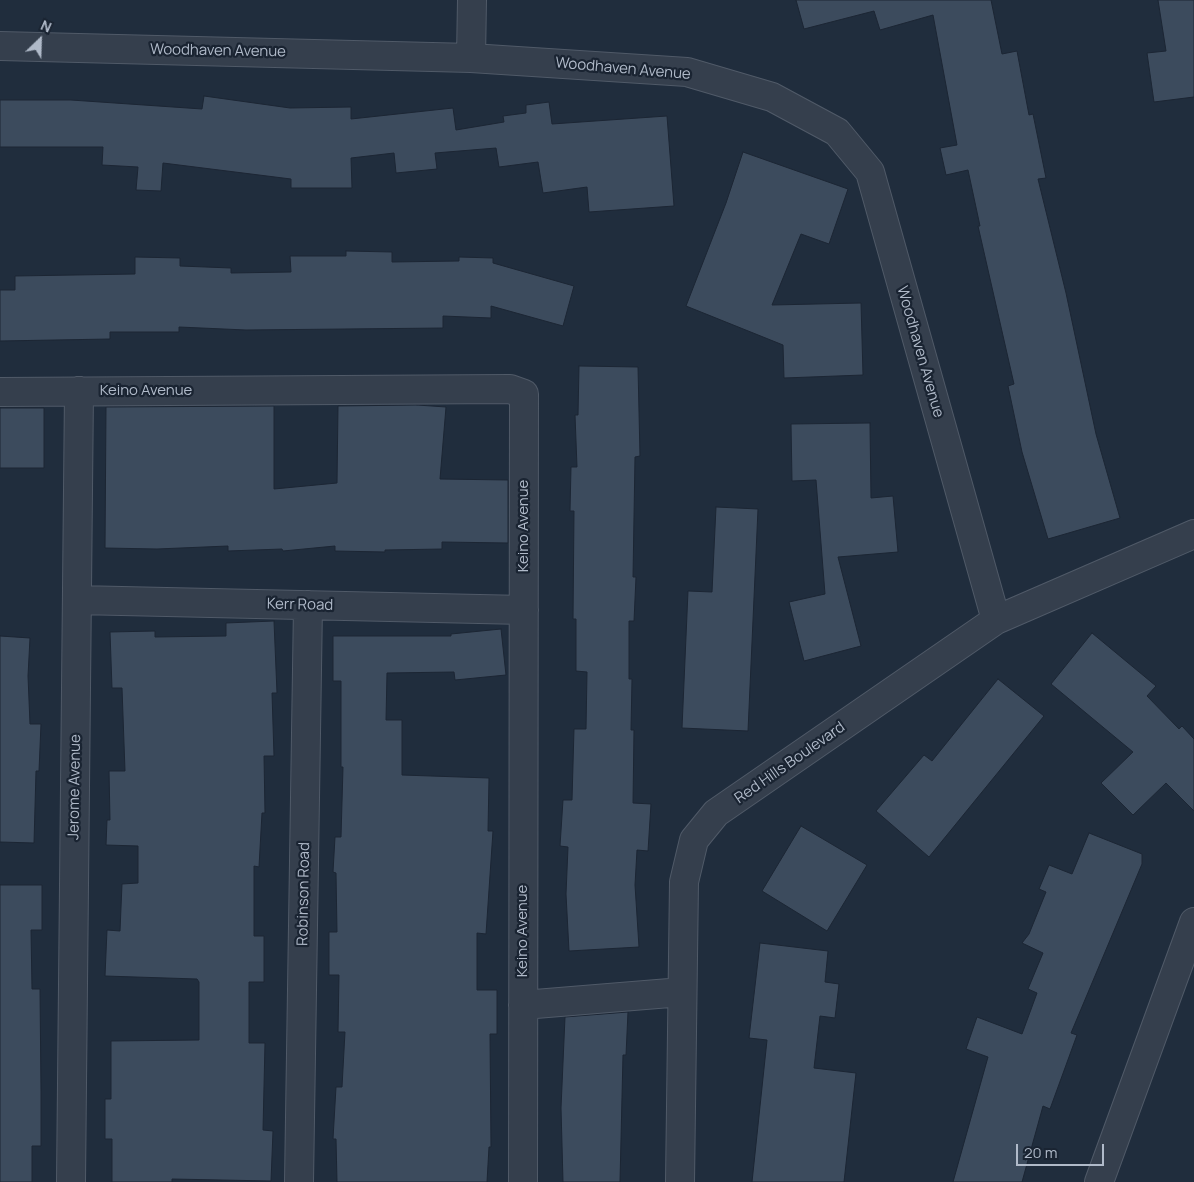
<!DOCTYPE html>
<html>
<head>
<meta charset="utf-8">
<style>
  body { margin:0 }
  #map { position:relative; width:1194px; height:1182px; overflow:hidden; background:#202d3d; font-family:Manrope,sans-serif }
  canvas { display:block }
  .north { position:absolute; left:15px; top:15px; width:50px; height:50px; -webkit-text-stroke:4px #1a2432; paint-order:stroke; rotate:24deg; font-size:14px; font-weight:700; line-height:20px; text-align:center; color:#b0bac9 }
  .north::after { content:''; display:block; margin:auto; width:18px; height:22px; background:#b0bac9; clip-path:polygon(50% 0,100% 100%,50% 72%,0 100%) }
  .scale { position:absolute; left:1016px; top:1144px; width:88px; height:22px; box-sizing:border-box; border:2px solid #b0bac9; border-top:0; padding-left:6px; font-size:15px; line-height:18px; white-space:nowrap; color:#b0bac9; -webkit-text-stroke:4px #1a2432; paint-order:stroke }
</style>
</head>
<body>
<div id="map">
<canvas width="1194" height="1182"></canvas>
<div class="north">N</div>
<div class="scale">20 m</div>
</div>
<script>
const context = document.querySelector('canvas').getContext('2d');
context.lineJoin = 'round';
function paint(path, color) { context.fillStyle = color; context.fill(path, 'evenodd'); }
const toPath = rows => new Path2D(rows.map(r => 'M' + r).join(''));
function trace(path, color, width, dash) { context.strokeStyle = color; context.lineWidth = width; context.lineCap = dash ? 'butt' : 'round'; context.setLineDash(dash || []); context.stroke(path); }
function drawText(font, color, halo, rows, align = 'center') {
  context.font = font + ' Manrope,sans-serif'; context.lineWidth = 4.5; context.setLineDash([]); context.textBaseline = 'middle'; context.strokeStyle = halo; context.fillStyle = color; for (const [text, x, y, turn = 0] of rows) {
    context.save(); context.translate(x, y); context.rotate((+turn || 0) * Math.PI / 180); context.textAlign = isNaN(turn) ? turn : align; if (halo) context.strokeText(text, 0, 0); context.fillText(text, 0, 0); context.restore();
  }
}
const building = toPath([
  [796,0,991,0,1002,54,1017,51,1029,115,1033,114,1046,178,1038,179,1066,293,1096,434,1120,518,1048,539,1022,452,1008,386,1014,384,978,226,980,226,968,170,946,175,940,148,957,145,933,15,880,30,874,11,804,29,796,0],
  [1158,0,1194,0,1194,97,1154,102,1147,53,1166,51,1158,0],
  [204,96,290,108,351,107,351,119,453,108,456,130,504,122,503,116,526,113,526,105,549,102,552,124,667,116,674,206,589,212,587,187,543,193,538,162,499,167,496,148,435,153,437,169,396,173,394,153,351,158,352,188,291,188,291,179,163,163,161,191,136,190,138,167,102,165,103,147,0,147,0,100,71,100,202,109,204,96],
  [743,152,848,189,829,244,801,234,772,305,861,303,863,375,784,378,783,345,686,306,726,203,743,152],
  [346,251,392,252,392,262,459,261,459,257,493,258,493,263,574,286,563,326,491,306,491,318,443,316,443,328,246,330,179,327,179,332,110,332,110,339,0,341,0,290,15,290,15,276,135,274,135,257,180,258,180,266,231,268,231,273,291,272,290,256,346,256,346,251],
  [579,366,638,367,640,456,635,457,633,577,636,577,634,621,629,621,629,679,632,679,631,730,634,730,633,803,651,804,648,851,637,850,635,885,639,947,569,951,566,894,568,847,560,846,563,800,572,800,574,729,586,729,587,672,576,671,576,619,573,619,574,511,570,511,571,467,577,467,575,415,578,415,579,366],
  [417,405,446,407,440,479,508,480,508,543,442,542,442,549,385,550,385,552,335,551,335,546,283,551,282,549,228,551,228,546,157,549,105,548,106,407,274,406,274,489,337,483,338,406,417,405],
  [0,408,44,408,44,468,0,468,0,408],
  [870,423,871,498,893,496,898,552,838,557,861,646,804,661,789,602,825,594,816,480,792,481,791,424,870,423],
  [716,507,758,509,748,731,682,728,688,591,712,592,716,507],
  [274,621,277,693,272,693,274,756,264,756,265,813,262,813,259,867,254,866,254,936,264,936,264,982,249,982,249,1043,265,1043,263,1130,273,1131,271,1181,172,1179,172,1182,112,1182,112,1139,105,1139,105,1099,111,1099,111,1041,199,1040,199,982,197,979,105,976,107,930,120,931,122,884,138,883,138,846,106,845,107,820,110,820,109,771,125,771,122,688,112,688,110,632,155,631,155,637,226,636,226,623,274,621],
  [501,629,506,675,455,680,454,672,387,673,386,720,402,720,402,775,489,778,488,831,493,831,486,934,477,933,477,990,497,990,497,1034,490,1034,491,1147,489,1147,487,1182,337,1182,336,1139,333,1139,336,1087,342,1087,345,1032,338,1032,339,975,329,975,329,932,337,932,336,873,333,872,335,837,341,837,343,767,341,767,341,681,333,681,333,636,451,636,451,634,501,629],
  [1092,633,1156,686,1147,696,1179,729,1182,726,1194,739,1194,811,1166,783,1133,815,1101,783,1133,752,1051,684,1092,633],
  [0,636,30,638,28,676,30,724,41,724,39,771,36,771,34,843,0,842,0,636],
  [998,679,1044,716,929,857,876,811,924,755,932,761,998,679],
  [801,826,867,865,827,931,762,891,801,826],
  [1089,833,1142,854,1142,864,1071,1033,1077,1035,1050,1109,1043,1106,1022,1182,953,1182,988,1057,966,1049,977,1017,1022,1034,1037,993,1028,989,1043,953,1022,943,1029,934,1046,892,1039,889,1049,865,1072,874,1089,833],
  [0,885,42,885,42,930,31,930,32,989,40,989,41,1091,41,1146,32,1146,32,1182,0,1182,0,885],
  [760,943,828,951,825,982,839,984,835,1018,820,1016,814,1068,856,1073,844,1182,752,1182,767,1040,749,1038,760,943],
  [628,1012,626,1055,623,1055,620,1182,563,1182,561,1108,565,1017,628,1012]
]);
paint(building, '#3c4b5d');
trace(building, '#1c2634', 1);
const street = toPath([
  [0,46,471,58,687,72,772,97,837,132,870,172,996,620],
  [471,58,472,0],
  [0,392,510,389,524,394,523,1182],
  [77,600,524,610],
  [523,1005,682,992],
  [71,1182,79,391],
  [299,1182,308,605],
  [680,1182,684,882,694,840,716,813,996,620,1194,534],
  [1099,1182,1194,922]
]);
trace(street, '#505a68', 30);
trace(street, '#353f4d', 28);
drawText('15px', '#b0bac9', '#1a2432', [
  ["Woodhaven Avenue",218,51,1],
  ["Woodhaven Avenue",623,69,5],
  ["Woodhaven Avenue",920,352,74],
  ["Keino Avenue",146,391],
  ["Keino Avenue",524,526,-90],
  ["Kerr Road",300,605,1],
  ["Red Hills Boulevard",790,763,-35],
  ["Jerome Avenue",75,787,-89],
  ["Robinson Road",304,894,-89],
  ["Keino Avenue",523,931,-90]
]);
</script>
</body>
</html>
